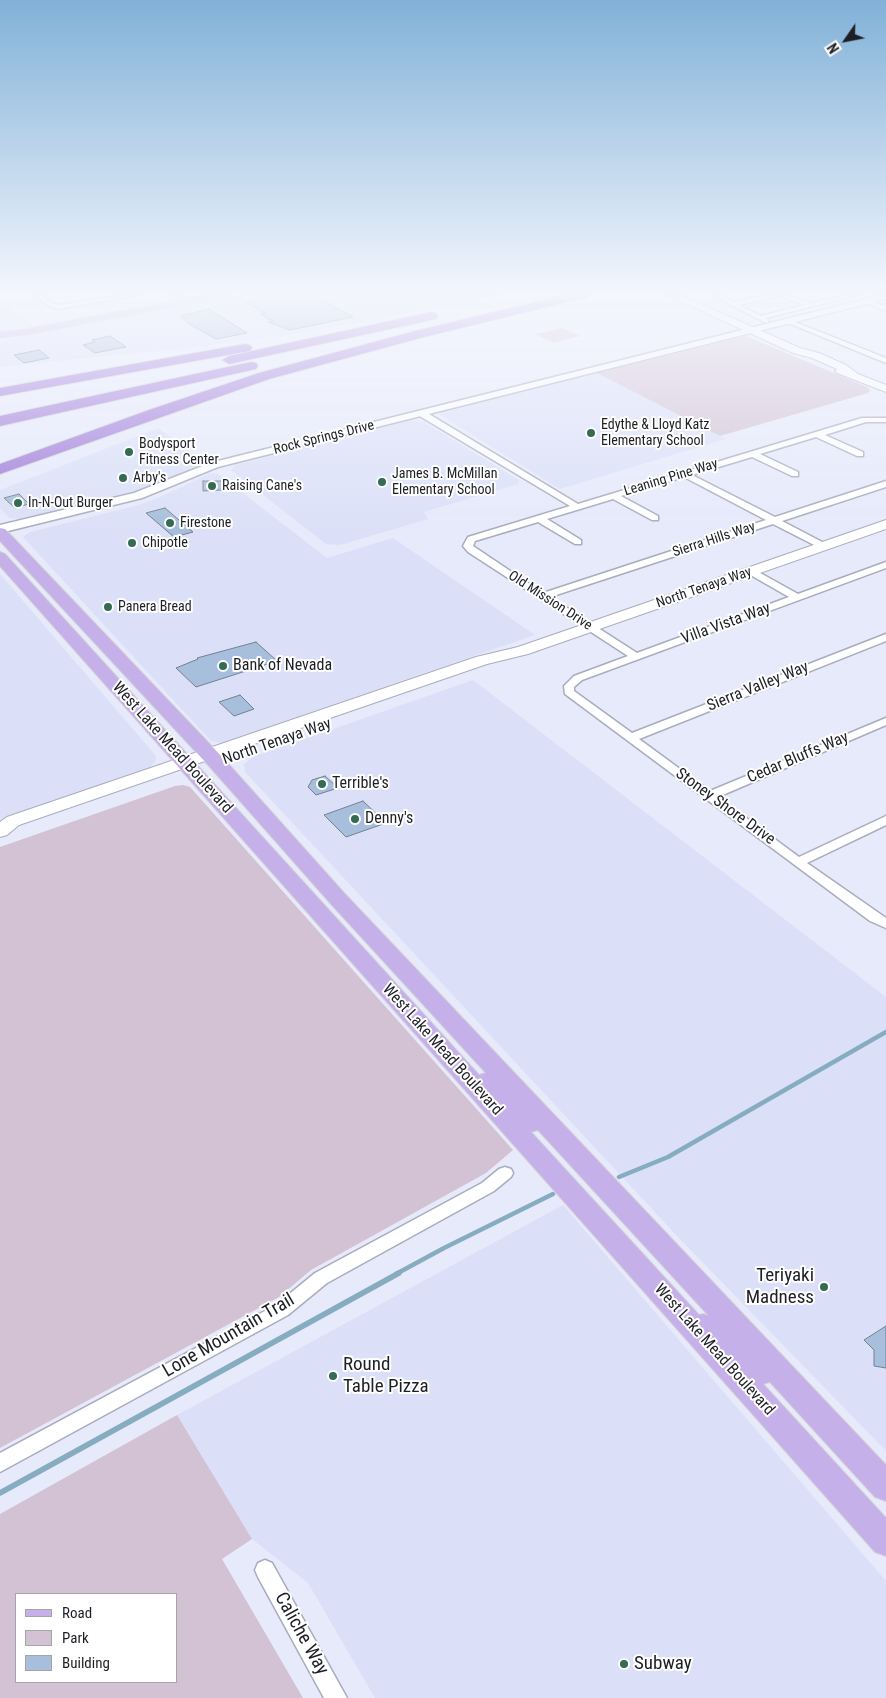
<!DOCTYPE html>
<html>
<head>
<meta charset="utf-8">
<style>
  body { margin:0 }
  #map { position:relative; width:886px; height:1698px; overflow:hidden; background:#e7eafb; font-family:"Roboto Condensed",sans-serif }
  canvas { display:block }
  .legend { position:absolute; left:15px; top:1593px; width:162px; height:90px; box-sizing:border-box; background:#fff; border:1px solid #a5a5a8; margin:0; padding:6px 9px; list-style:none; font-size:15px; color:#1d1f25 }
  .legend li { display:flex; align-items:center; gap:10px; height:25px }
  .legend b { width:25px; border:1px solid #a5a5a8 }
  .north { position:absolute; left:821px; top:15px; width:50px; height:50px; -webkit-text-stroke:4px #fff; paint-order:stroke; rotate:237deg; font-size:14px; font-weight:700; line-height:20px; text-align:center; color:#1d1f25 }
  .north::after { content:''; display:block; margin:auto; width:18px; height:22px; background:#1d1f25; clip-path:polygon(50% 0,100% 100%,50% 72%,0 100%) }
</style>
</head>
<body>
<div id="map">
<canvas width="886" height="1698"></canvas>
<ul class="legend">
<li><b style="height:6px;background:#c6b0e9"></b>Road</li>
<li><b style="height:14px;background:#d2c2d4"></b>Park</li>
<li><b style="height:14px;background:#a7bfdc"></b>Building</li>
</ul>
<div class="north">N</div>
</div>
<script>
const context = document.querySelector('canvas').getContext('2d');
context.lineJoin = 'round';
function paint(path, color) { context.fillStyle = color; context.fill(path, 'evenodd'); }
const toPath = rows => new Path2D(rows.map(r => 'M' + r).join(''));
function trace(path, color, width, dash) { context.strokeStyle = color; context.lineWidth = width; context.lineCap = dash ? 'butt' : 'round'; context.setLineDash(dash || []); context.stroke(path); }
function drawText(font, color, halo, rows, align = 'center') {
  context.font = font + ' "Roboto Condensed",sans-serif'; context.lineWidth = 4; context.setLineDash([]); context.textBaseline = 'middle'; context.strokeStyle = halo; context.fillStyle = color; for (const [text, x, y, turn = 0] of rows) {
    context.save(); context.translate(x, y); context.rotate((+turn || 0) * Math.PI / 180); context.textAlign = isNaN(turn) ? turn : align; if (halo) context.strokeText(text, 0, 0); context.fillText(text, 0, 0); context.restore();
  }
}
paint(toPath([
  [241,294,507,294,306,332,198,347,0,367,0,341],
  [0,303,3,303,34,326,0,332],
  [597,373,726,439,560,489,440,415,440,413],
  [410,420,424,422,519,480,518,484,424,512,428,519,340,545,326,544,231,470,235,465],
  [158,428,205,462,148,488,20,519,9,518,0,508,0,490],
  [211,473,218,474,327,558,393,538,535,635,221,743,211,741,23,537,30,532,138,505,160,497],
  [0,574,156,756,155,762,150,767,0,820],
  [473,680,886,997,886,1451,679,1238,245,772,244,764,253,757],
  [563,1205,886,1581,886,1698,375,1698,308,1583,252,1539,177,1415]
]), '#dbe0f8');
paint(toPath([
  [562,328,580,336,554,343,535,334],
  [746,336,867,387,870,390,868,393,720,436,597,373],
  [183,785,190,787,513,1150,486,1173,311,1270,279,1297,0,1448,0,847,175,786],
  [177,1415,252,1539,222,1559,303,1698,0,1698,0,1514],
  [16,1594,176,1594,176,1682,16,1682]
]), '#d2c2d4');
trace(toPath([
  [619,1177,668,1157,886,1032],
  [396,1274,444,1248,553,1194]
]), '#86acc0', 4.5);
trace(toPath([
  [0,1493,399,1273]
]), '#86acc0', 5.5);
const building = toPath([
  [287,294,311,294,353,317,290,330,268,322,273,321,260,314,265,313,246,302,287,294],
  [209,309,247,333,216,339,189,324,181,316,209,309],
  [110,336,126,347,95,353,83,345,95,342,92,340,110,336],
  [39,350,49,358,24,363,14,355,39,350],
  [203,481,222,481,222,490,203,491,203,481],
  [19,494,29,504,15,508,4,498,19,494],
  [165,508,193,532,174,537,146,513,165,508],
  [256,642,277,661,196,687,176,668,198,659,197,658,256,642],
  [240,695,254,709,234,716,219,702,240,695],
  [325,776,338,788,316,795,308,787,312,780,325,776],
  [363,801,386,823,346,837,324,815,363,801],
  [886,1326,886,1368,874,1366,874,1350,864,1340,886,1326]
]);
paint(building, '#a7bfdc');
trace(building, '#76818e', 1);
const minor = toPath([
  [33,294,40,294,54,304,59,305,128,294,142,294,59,309,50,307,33,294],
  [172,294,179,294,190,301,185,302,172,294],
  [710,294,718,294,734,302,771,294,786,294,812,303,851,294,861,294,766,318,769,321,766,323,710,294],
  [779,296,804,305,761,316,739,305,779,296],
  [873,294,881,294,886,295,886,299,873,294],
  [867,299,886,307,886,311,865,302,864,301,867,299],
  [786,320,790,320,886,358,886,363,786,322,786,320],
  [418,411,424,411,578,504,862,418,886,418,886,422,866,422,825,435,863,452,863,456,857,456,816,437,760,454,798,472,798,476,792,476,752,457,692,475,775,517,886,481,886,487,782,521,826,544,826,548,820,548,773,524,550,597,637,653,789,597,747,573,747,569,753,569,798,594,886,562,886,568,582,680,574,687,574,691,632,733,886,634,886,641,639,739,710,791,886,718,886,725,718,797,799,857,886,816,886,825,807,863,886,918,886,928,870,921,565,694,564,686,574,676,628,656,468,552,463,546,468,537,570,506,418,415,418,411],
  [684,477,766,520,543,593,473,546,475,541,538,522,575,544,581,544,581,540,547,519,613,499,652,520,658,520,658,516,621,496,684,477],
  [505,1167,511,1169,513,1173,511,1177,494,1191,327,1283,288,1315,0,1472,0,1453,276,1305,315,1273,482,1183,499,1169,505,1167],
  [265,1560,272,1563,347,1698,324,1698,258,1577,255,1570,258,1563,265,1560]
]);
const tertiary = toPath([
  [886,294,886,299,218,467,142,498,0,533,0,525,134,493,210,463,886,294]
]);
const secondary = toPath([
  [665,294,678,294,800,348,819,353,846,365,858,374,886,385,886,392,837,373,835,371,837,369,812,358,793,353,665,294],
  [886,520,886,529,528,654,487,664,19,825,7,835,0,837,0,822,7,817,476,657,518,647,886,520]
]);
const primary = toPath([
  [209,294,230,294,225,297,26,335,0,338,0,332,26,329,209,294],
  [0,528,5,529,224,759,345,894,886,1465,886,1501,875,1497,770,1382,763,1384,886,1518,886,1556,875,1552,0,566,0,552,5,554,479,1075,486,1073,331,904,210,767,0,541,0,528],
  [538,1130,709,1316,703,1314,699,1315,531,1132,538,1130]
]);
const motorway = toPath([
  [569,294,590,294,588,297,424,337,269,379,0,474,0,464,149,410,259,373,415,331,569,294],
  [431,312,436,313,438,316,436,319,229,364,222,360,229,356,431,312],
  [245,344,250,345,252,348,250,351,0,396,0,388,245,344],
  [251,362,256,363,258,366,256,369,0,426,0,416,251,362]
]);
trace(minor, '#a9acbd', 3);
trace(tertiary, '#a9acbd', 3);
trace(secondary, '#a9acbd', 2);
trace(primary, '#d2d2d3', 2);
trace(motorway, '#d2d2d3', 2);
paint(minor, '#fff');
paint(tertiary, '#fff');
paint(secondary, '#fff');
paint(primary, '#c6b0e9');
paint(motorway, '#a07cda');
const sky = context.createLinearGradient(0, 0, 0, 531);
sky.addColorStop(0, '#81b1d8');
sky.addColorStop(0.55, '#f4f6fd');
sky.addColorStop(1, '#f4f6fd00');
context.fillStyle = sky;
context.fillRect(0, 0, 886, 531);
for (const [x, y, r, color] of [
  [591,433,5,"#346b52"],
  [129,452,5,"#346b52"],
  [123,478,5,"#346b52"],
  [382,482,5,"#346b52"],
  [212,486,5,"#346b52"],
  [18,503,5,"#346b52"],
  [170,523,5,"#346b52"],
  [132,543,5,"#346b52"],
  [108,607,5,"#346b52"],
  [223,666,5,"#346b52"],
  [322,784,5,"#346b52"],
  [355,819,5,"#346b52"],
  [824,1287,5,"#346b52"],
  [333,1376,5,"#346b52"],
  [624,1664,5,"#346b52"]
]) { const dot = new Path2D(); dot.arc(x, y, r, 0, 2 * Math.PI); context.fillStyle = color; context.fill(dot); trace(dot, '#fff', 2); }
drawText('14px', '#1d1f25', '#fff', [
  ["Edythe & Lloyd Katz",601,425],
  ["Elementary School",601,441],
  ["Bodysport",139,444],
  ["Fitness Center",139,460],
  ["James B. McMillan",392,474],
  ["Elementary School",392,490],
  ["Arby's",133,478],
  ["Raising Cane's",222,486],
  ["In-N-Out Burger",28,503],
  ["Firestone",180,523],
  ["Chipotle",142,543],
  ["Panera Bread",118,607]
], 'left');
drawText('14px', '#1d1f25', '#fff', [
  ["Rock Springs Drive",324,438,-14],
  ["Leaning Pine Way",671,478,-17],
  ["Sierra Hills Way",714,540,-18],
  ["North Tenaya Way",704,588,-19],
  ["Old Mission Drive",550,601,33]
]);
drawText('16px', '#1d1f25', '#fff', [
  ["Villa Vista Way",726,624,-20],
  ["Sierra Valley Way",758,687,-22],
  ["North Tenaya Way",277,742,-19],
  ["West Lake Mead Boulevard",172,748,48],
  ["Cedar Bluffs Way",798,758,-23],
  ["Stoney Shore Drive",725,807,36],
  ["West Lake Mead Boulevard",442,1050,48],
  ["West Lake Mead Boulevard",714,1350,48]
]);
drawText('16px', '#1d1f25', '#fff', [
  ["Bank of Nevada",233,666],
  ["Terrible's",332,784],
  ["Denny's",365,819]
], 'left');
drawText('19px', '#1d1f25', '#fff', [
  ["Teriyaki",814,1276,"right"],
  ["Madness",814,1298,"right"],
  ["Round",343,1365],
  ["Table Pizza",343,1387],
  ["Subway",634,1664]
], 'left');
drawText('19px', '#1d1f25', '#fff', [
  ["Lone Mountain Trail",229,1336,-30],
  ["Caliche Way",301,1634,61]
]);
</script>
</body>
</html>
